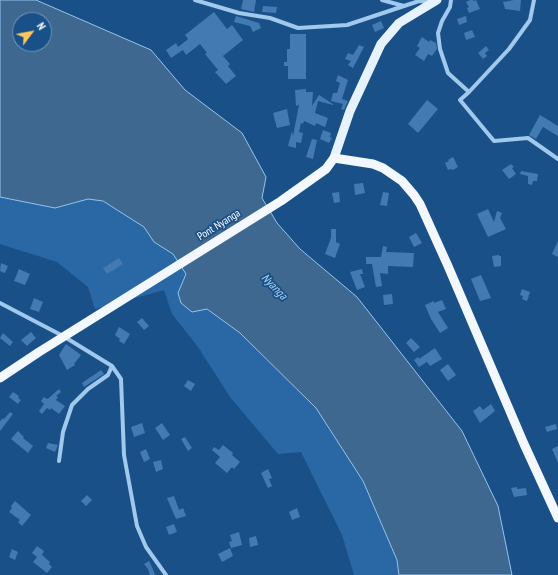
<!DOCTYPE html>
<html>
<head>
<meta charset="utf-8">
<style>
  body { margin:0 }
  #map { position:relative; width:558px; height:575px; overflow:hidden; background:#195088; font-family:"PT Sans Narrow",sans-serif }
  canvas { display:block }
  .north { position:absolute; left:12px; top:12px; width:40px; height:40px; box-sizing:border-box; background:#195088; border:1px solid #7596b8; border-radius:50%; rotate:58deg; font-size:11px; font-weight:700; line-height:16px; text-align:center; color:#fff }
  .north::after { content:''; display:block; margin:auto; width:14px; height:18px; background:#ffc65d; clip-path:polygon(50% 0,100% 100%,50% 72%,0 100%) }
</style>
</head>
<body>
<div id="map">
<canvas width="558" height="575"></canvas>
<div class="north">N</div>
</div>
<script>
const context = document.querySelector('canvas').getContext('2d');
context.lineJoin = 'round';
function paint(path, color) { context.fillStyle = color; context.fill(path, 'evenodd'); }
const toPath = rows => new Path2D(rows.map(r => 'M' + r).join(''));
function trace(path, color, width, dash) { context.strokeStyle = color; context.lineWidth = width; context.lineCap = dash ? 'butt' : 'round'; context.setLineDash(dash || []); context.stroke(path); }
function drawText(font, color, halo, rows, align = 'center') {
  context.font = font + ' "PT Sans Narrow",sans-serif'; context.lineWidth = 3.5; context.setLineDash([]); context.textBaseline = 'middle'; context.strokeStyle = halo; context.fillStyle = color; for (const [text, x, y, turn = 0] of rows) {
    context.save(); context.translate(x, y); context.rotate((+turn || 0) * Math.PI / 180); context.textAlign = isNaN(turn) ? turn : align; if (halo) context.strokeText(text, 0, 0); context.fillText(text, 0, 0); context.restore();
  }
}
paint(toPath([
  [0,197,55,208,88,199,103,201,144,227,154,242,173,254,186,274,178,293,192,312,207,309,240,333,316,408,363,481,397,560,399,575,354,575,342,535,301,452,278,454,230,397,198,347,172,314,164,290,95,309,88,287,57,262,0,244]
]), '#2968a5');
const water = toPath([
  [0,0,36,0,151,50,185,90,242,133,266,177,262,198,277,223,300,249,357,297,462,431,498,506,512,575,399,575,397,560,363,481,316,408,240,333,207,309,192,312,181,303,178,293,186,274,173,254,154,242,144,227,103,201,88,199,55,208,0,197,0,0],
  [20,20,44,20,44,44,20,44,20,20]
]);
paint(water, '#3f6890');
trace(water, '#94c4ef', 1);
paint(toPath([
  [243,0,256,0,254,12,241,9],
  [470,0,473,0,474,1,476,0,480,9,469,13,467,8,469,7,466,2],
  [514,0,521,0,520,11,505,9,503,2],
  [263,6,277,7,276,13,262,12],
  [214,12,227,29,232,25,243,40,223,56,230,64,228,66,236,76,226,84,215,72,218,70,205,54,207,53,200,44,186,55,183,50,171,58,166,50,176,43,178,47,188,39,185,35],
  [236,16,259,23,261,28,253,32,250,26,234,22],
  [466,16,467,22,459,25,457,19],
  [381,21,384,28,375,32,372,25],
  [472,30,475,37,466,40,464,33],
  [290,34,306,34,306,79,288,79,288,66,284,66,284,62,287,62,287,49,290,49],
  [422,37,429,42,430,40,436,43,437,49,432,56,428,54,424,61,415,55,420,48,417,46],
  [359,45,364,47,353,68,348,65,351,61,345,59,348,53,353,55],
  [486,46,489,50,485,53,487,56,483,59,478,53],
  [338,75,348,80,342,99,348,101,344,110,341,109,343,104,331,101,333,93,337,93,340,83,336,81],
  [306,89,306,92,313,92,312,106,319,95,333,104,333,105,318,101,315,113,328,118,325,127,316,123,315,126,304,121,303,124,301,123,299,132,303,133,301,143,296,142,296,148,288,146,292,131,293,136,299,105,296,106,295,90],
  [427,100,438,109,418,133,408,124],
  [287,109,290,125,277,128,273,113],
  [540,115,558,126,558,136,543,127,536,139,529,135],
  [323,130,331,133,330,137,332,138,329,143,320,139],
  [312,139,317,140,313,159,306,157],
  [453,157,458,167,453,170,452,169,448,170,445,163,449,161,448,160],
  [511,164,514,167,512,168,516,174,509,179,502,170],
  [521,171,538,174,537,181,533,181,532,185,528,184,528,176,520,174],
  [363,183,365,193,355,195,354,184],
  [339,192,340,202,334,203,332,193],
  [383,192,389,193,387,206,380,205],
  [488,209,494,222,497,211,502,213,500,218,506,229,488,237,477,214],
  [331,229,336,229,336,242,340,244,335,258,325,254,331,238],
  [416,233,422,243,414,247,409,237],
  [558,241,558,257,552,254],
  [383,246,387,247,386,252,414,253,413,267,388,266,388,274,380,273,382,286,376,287,372,264,366,264,366,257,381,257],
  [499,255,499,256,501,256,501,266,494,267,492,256],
  [119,258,123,264,107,274,103,268],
  [1,263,8,266,5,273,0,271],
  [19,269,30,274,25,285,14,281],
  [362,269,363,274,360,274,365,287,357,290,350,272],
  [481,275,491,298,480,301,471,279],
  [522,289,530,292,527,301,522,299,523,296,520,295],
  [392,294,393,304,384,305,383,295],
  [34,298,43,302,39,312,30,309],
  [442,300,446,309,438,312,448,328,440,333,431,319,425,305,434,301,434,303],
  [142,318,149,326,144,330,137,322],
  [119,327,130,334,124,344,119,341,120,339,115,335],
  [31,332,36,338,27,346,21,340],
  [3,333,13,342,10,346,0,338],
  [411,338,420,347,414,352,406,343],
  [66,344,81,355,74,364,75,365,67,370,59,355],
  [435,348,442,359,430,366,427,362,419,367,414,360,418,357,419,359],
  [448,364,456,375,448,381,440,370],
  [101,370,104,374,84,387,82,383],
  [188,380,195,384,191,391,184,386],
  [59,389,61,392,56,396,58,397,56,400,65,406,59,414,51,408,50,410,47,408,42,414,39,411,44,404,41,401,44,397,47,399,49,398],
  [13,392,19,396,18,398,21,400,18,404,9,397],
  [491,404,495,411,480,423,473,411,480,406,483,410],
  [10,412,13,414,0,431,0,421,3,418,4,419],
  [142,423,145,433,134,437,131,427],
  [162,423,170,435,163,440,155,428],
  [556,424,557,429,547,432,545,427],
  [18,431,24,437,23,438,33,446,28,453,11,439],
  [185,437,192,448,188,451,181,439],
  [48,443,58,445,55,452,46,448],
  [223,445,233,453,232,455,240,462,234,469,232,467,227,473,215,463,220,457,212,450,214,447,219,450],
  [558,446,558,463,552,449],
  [146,449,150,459,144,462,140,452],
  [161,460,163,469,156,472,153,462],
  [268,469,272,478,269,479,272,486,268,488,261,473],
  [517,487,517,489,526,488,527,495,514,497,511,488],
  [87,495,92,500,86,506,81,501],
  [174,496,179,510,183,508,186,516,176,519,167,498],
  [15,501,31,515,22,526,18,522,20,520,9,512,12,508,11,506],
  [297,508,300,517,292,520,289,512],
  [174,524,177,532,169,535,166,527],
  [239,532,242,545,231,548,229,542,232,541,230,535],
  [256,536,258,545,250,547,249,538],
  [37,546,44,551,42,555,50,562,49,564,52,567,47,573,33,562,37,557,32,553],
  [230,548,233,556,222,562,218,554],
  [12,549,18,552,15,560,9,557],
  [149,561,152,567,155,575,150,575,148,569,144,564]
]), '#427ab1');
trace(toPath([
  [195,0,239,13,270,18,298,28,347,25,404,6],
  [382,0,404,6,419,1,429,2],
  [451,0,450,7,442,21,438,33,440,49,448,73,469,92],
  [534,0,530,20,509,49,469,92,460,100,494,141,528,138,558,159],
  [0,303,63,336,112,366,121,379,124,455,137,526,146,547,166,575],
  [59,461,63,432,72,405,88,389,108,375,112,366]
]), '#a1c8ed', 4);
trace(toPath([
  [334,158,350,111,381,44,399,23,437,0]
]), '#e7f2ff', 9);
trace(toPath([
  [0,378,39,352,281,201,326,169,334,158,373,164,383,168,402,181,414,195,420,204,448,266,524,444,558,518]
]), '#f3f8ff', 9);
drawText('11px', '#fff', '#195088', [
  ["Pont Nyanga",219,225,-32]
]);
drawText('italic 12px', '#add2f4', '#195088', [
  ["Nyanga",274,287,46]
]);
</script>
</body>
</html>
